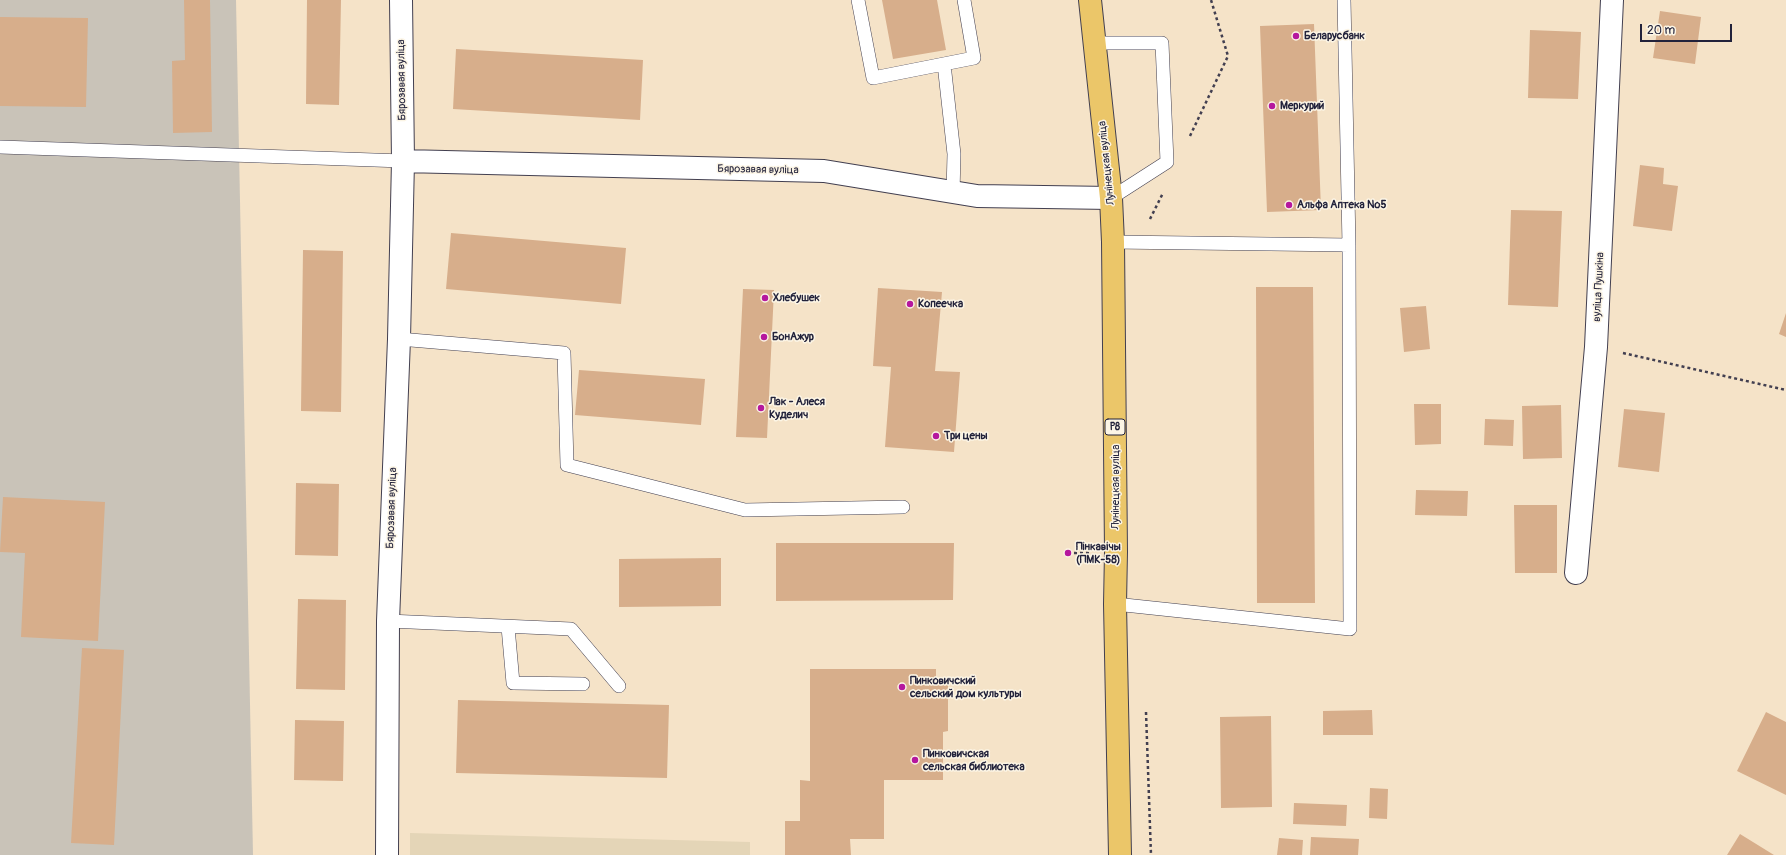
<!DOCTYPE html>
<html>
<head>
<meta charset="utf-8">
<style>
  body { margin:0 }
  #map { position:relative; width:1786px; height:855px; overflow:hidden; background:#f5e3c8; font-family:Pangolin,sans-serif }
  canvas { display:block }
  .scale { position:absolute; left:1640px; top:24px; width:92px; height:18px; box-sizing:border-box; border:2px solid #22223b; border-top:0; padding-left:5px; font-size:12px; line-height:14px; white-space:nowrap; color:#22223b; -webkit-text-stroke:3px #fcf5e5; paint-order:stroke }
</style>
</head>
<body>
<div id="map">
<canvas width="1786" height="855"></canvas>
<div class="scale">20 m</div>
</div>
<script>
const context = document.querySelector('canvas').getContext('2d');
context.lineJoin = 'round';
function paint(path, color) { context.fillStyle = color; context.fill(path, 'evenodd'); }
const toPath = rows => new Path2D(rows.map(r => 'M' + r).join(''));
function trace(path, color, width, dash) { context.strokeStyle = color; context.lineWidth = width; context.lineCap = dash ? 'butt' : 'round'; context.setLineDash(dash || []); context.stroke(path); }
function drawText(font, color, halo, rows, align = 'center') {
  context.font = font + ' Pangolin,sans-serif'; context.lineWidth = 3; context.setLineDash([]); context.textBaseline = 'middle'; context.strokeStyle = halo; context.fillStyle = color; for (const [text, x, y, turn = 0] of rows) {
    context.save(); context.translate(x, y); context.rotate((+turn || 0) * Math.PI / 180); context.textAlign = isNaN(turn) ? turn : align; if (halo) context.strokeText(text, 0, 0); context.fillText(text, 0, 0); context.restore();
  }
}
paint(toPath([
  [410,833,750,842,750,855,410,855]
]), '#e4d5b7');
paint(toPath([
  [0,0,236,0,253,855,0,855]
]), '#c9c3b8');
paint(toPath([
  [184,0,210,0,212,132,173,133,172,61,185,60],
  [307,0,341,0,339,105,306,104],
  [882,0,937,0,946,50,893,59],
  [1660,11,1701,17,1695,64,1653,58],
  [0,17,88,18,86,107,0,106],
  [1314,24,1321,210,1267,212,1260,26],
  [1530,30,1581,32,1578,99,1528,98],
  [456,49,643,60,640,120,453,109],
  [1640,165,1664,168,1663,184,1678,186,1672,231,1633,226],
  [1511,210,1562,211,1558,307,1508,305],
  [451,233,626,248,621,304,446,289],
  [303,250,343,251,341,412,301,411],
  [1256,287,1313,287,1315,603,1257,603],
  [878,288,942,292,935,371,960,372,954,452,885,447,891,367,873,366],
  [743,289,774,290,767,438,736,437],
  [1426,306,1430,349,1404,352,1400,308],
  [1786,313,1786,337,1779,334],
  [579,370,705,379,701,425,575,415],
  [1414,404,1441,404,1441,444,1415,445],
  [1561,405,1562,458,1523,459,1522,406],
  [1624,409,1665,413,1659,472,1618,467],
  [1485,419,1514,420,1513,446,1484,445],
  [296,483,339,484,338,556,295,555],
  [1416,490,1468,491,1467,516,1415,515],
  [3,497,105,502,98,641,21,637,25,553,0,552],
  [1514,505,1557,505,1557,573,1515,573],
  [776,543,954,543,953,600,776,601],
  [721,558,721,606,619,607,619,559],
  [298,599,346,600,345,690,296,689],
  [82,648,124,650,114,845,71,843],
  [810,669,936,669,936,685,948,685,948,731,943,732,943,780,884,780,884,839,850,839,851,855,785,855,785,821,800,821,800,780,810,781],
  [458,700,669,705,667,778,456,773],
  [1372,710,1373,735,1323,735,1323,711],
  [1766,712,1786,722,1786,795,1737,771],
  [1271,716,1272,807,1221,808,1220,717],
  [295,720,344,721,343,781,294,780],
  [1370,788,1388,789,1387,819,1369,818],
  [1294,803,1347,805,1346,826,1293,824],
  [1740,834,1774,855,1727,855],
  [1311,837,1359,839,1358,855,1310,855],
  [1279,838,1303,840,1302,855,1277,855]
]), '#d7ae8b');
const service = toPath([
  [858,0,873,78,974,58,964,0],
  [1095,43,1162,43,1167,162,1111,198],
  [944,64,954,154,953,193],
  [0,147,403,161],
  [1113,242,1349,245,1344,0],
  [399,339,564,353,567,465,745,510,903,507],
  [1115,604,1350,629,1349,245],
  [388,621,571,629,619,686],
  [508,627,513,683,583,684]
]);
const minor = toPath([
  [403,161,824,171,977,196,1111,198],
  [1576,573,1596,347,1612,0],
  [387,855,388,621,399,339,403,161,401,0]
]);
const primary = toPath([
  [1090,0,1111,198,1113,242,1116,552,1115,604,1120,855]
]);
trace(service, '#423f50', 14);
trace(minor, '#423f50', 24);
trace(primary, '#423f50', 24);
trace(toPath([
  [1190,136,1228,56,1211,0],
  [1150,219,1163,193],
  [1623,353,1786,390],
  [1068,553,1089,553],
  [1146,712,1151,855]
]), '#423f50', 2.5, [3, 3]);
trace(service, '#fff', 13);
trace(minor, '#fff', 22);
trace(primary, '#ebc669', 22);
for (const [x, y, r, color] of [
  [1296,36,4,"#b5179e"],
  [1272,106,4,"#b5179e"],
  [1289,205,4,"#b5179e"],
  [765,298,4,"#b5179e"],
  [910,304,4,"#b5179e"],
  [764,337,4,"#b5179e"],
  [761,408,4,"#b5179e"],
  [936,436,4,"#b5179e"],
  [1068,553,4,"#b5179e"],
  [902,687,4,"#b5179e"],
  [915,760,4,"#b5179e"]
]) { const dot = new Path2D(); dot.arc(x, y, r, 0, 2 * Math.PI); context.fillStyle = color; context.fill(dot); trace(dot, '#fcf5e5', 1.5); }
for (const [x, y, w] of [
  [1115,427,20]
]) { const box = new Path2D(); box.roundRect(x - w / 2, y - 8, w, 16, 3); context.fillStyle = '#fcf5e5'; context.fill(box); trace(box, '#22223b', 1); }
drawText('bold 10px', '#22223b', null, [
  ["Р8",1115,427]
]);
drawText('bold 11px', '#22223b', '#fcf5e5', [
  ["Беларусбанк",1304,36],
  ["Меркурий",1280,106],
  ["Альфа Аптека №5",1297,205],
  ["Хлебушек",773,298],
  ["Копеечка",918,304],
  ["БонАжур",772,337],
  ["Лак - Алеся",769,402],
  ["Куделич",769,415],
  ["Три цены",944,436],
  ["Пінкавічы",1076,547],
  ["(ПМК-58)",1076,560],
  ["Пинковичский",910,681],
  ["сельский дом культуры",910,694],
  ["Пинковичская",923,754],
  ["сельская библиотека",923,767]
], 'left');
drawText('11px', '#22223b', '#fcf5e5', [
  ["Бярозавая вуліца",402,80,-91],
  ["Лунінецкая вуліца",1107,163,-96],
  ["Бярозавая вуліца",758,170,1],
  ["вуліца Пушкіна",1599,287,-87],
  ["Лунінецкая вуліца",1116,487,-90],
  ["Бярозавая вуліца",392,508,-88]
]);
</script>
</body>
</html>
